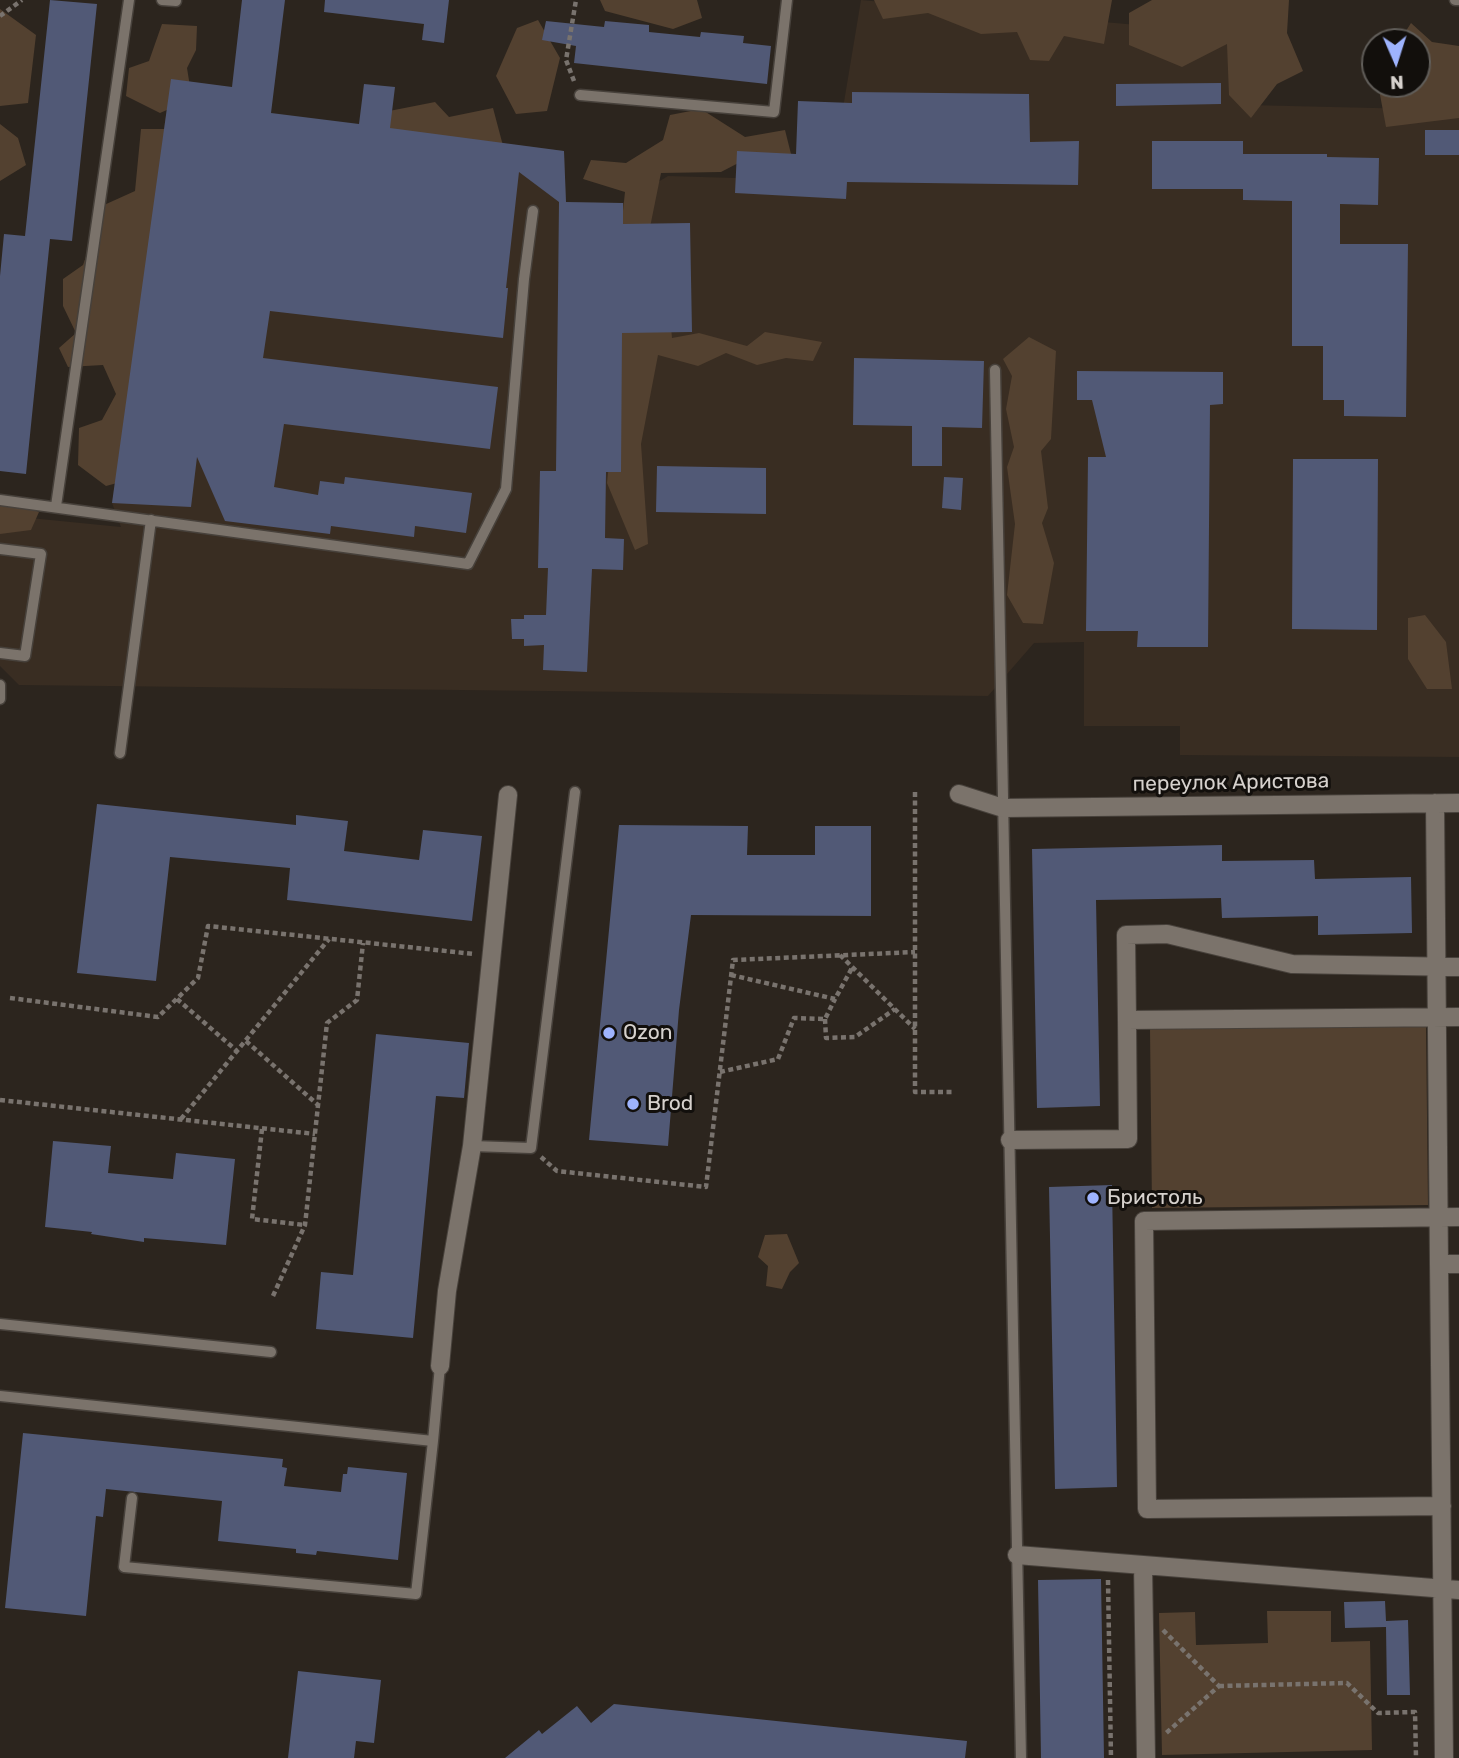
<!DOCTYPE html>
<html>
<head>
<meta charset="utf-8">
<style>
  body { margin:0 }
  #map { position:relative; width:1459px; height:1758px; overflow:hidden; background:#2c251e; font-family:Rubik,sans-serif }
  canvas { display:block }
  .north { position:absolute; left:1361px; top:28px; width:70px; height:70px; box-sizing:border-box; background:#120f0c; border:2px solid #605d59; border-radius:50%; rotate:177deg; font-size:19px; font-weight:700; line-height:28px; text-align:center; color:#d6d1cd }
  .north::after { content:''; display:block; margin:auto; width:24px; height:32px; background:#9eb3fd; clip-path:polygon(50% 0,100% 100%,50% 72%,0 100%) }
</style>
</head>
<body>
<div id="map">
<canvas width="1459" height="1758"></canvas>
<div class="north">N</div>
</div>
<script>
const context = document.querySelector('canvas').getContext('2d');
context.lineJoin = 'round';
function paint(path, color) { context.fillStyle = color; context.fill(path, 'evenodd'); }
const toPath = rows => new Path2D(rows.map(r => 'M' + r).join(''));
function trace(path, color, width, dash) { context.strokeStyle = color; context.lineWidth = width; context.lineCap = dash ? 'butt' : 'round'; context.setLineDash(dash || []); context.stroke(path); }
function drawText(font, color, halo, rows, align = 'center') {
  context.font = font + ' Rubik,sans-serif'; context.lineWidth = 6; context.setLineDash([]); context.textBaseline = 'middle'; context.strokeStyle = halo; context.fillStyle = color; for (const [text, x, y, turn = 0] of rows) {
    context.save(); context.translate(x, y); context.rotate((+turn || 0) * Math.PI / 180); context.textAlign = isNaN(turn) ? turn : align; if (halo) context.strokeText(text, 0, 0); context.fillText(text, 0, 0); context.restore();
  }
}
paint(toPath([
  [861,0,1248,35,1248,105,1459,110,1459,757,1180,755,1180,726,1084,726,1084,642,1034,643,988,696,19,685,0,666,0,515,121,527,112,503,171,79,222,86,221,108,564,151,566,202,623,203,668,176,735,178,835,156]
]), '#392d22');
paint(toPath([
  [600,0,697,0,702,18,673,29,605,11],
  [874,0,1112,0,1104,44,1064,36,1049,61,1030,60,1017,32,981,34,928,13,883,19],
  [1152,0,1289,0,1287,33,1303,71,1277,84,1251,118,1229,95,1227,44,1182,67,1129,45,1129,13],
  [0,9,36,35,28,103,0,106],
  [538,20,560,58,547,111,516,114,496,76,517,28],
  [1411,23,1432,42,1459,46,1459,118,1386,127,1378,84,1417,84,1417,42,1399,42],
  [162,24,197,26,196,50,187,68,192,99,160,113,126,96,129,68,149,61],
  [435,102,449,117,493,108,506,157,418,154,374,114],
  [701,109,745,137,785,130,792,158,748,158,721,172,661,173,646,247,666,272,672,338,699,333,747,346,765,332,822,342,813,361,786,358,757,365,726,353,698,366,658,355,641,444,648,544,635,550,607,483,618,376,611,323,625,192,583,179,591,160,626,163,663,140,670,115],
  [0,124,18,138,26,165,0,181],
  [141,129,170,129,128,480,106,486,78,465,79,428,102,420,116,394,103,365,68,367,59,348,76,333,63,306,63,279,83,265,104,205,135,191],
  [1029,337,1056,351,1051,439,1041,451,1048,508,1042,523,1054,563,1043,624,1023,623,1007,595,1015,524,1007,467,1014,447,1006,409,1012,376,1003,359],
  [21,504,39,512,31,530,0,534,0,505],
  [1425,615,1446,642,1452,689,1427,689,1408,659,1408,618],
  [1426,1026,1428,1205,1152,1208,1150,1029],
  [787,1234,799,1263,790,1272,782,1289,766,1286,768,1266,758,1257,765,1235],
  [1267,1611,1331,1611,1331,1642,1370,1641,1372,1750,1162,1755,1159,1613,1195,1612,1196,1645,1268,1643]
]), '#534130');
paint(toPath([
  [50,0,97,4,72,241,50,239,26,474,0,471,0,276,4,234,25,236],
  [242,0,285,0,271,113,359,124,364,84,395,87,390,128,564,151,566,202,623,203,623,224,690,223,692,332,622,333,621,472,606,472,605,538,624,539,623,570,592,569,587,672,543,670,544,645,524,646,524,639,512,639,511,619,524,619,524,615,546,615,548,568,538,568,540,471,556,471,559,202,519,172,506,288,508,288,503,338,270,311,263,358,498,387,490,449,284,424,274,487,318,495,320,481,344,484,345,477,472,493,466,533,415,526,414,537,331,526,330,534,225,521,197,457,191,507,112,503,171,79,232,87],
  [325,0,449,0,444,43,422,40,424,24,324,12],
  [546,21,604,27,605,21,649,25,649,32,700,37,701,32,744,36,743,43,771,46,767,84,574,63,576,46,542,40],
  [1221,83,1221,104,1116,106,1116,84],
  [852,92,1029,94,1030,142,1079,141,1078,185,847,182,846,199,735,193,737,151,796,154,798,101,852,103],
  [1425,130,1459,130,1459,155,1425,155],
  [1152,141,1243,141,1243,154,1327,154,1327,157,1379,158,1378,205,1340,204,1340,244,1408,244,1406,417,1344,416,1344,400,1323,400,1323,346,1292,346,1292,201,1243,200,1243,189,1152,189],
  [854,358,984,361,982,428,942,427,942,466,912,466,912,426,853,425],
  [1077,371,1223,372,1223,404,1210,405,1208,647,1137,647,1138,631,1086,631,1088,457,1106,457,1092,400,1077,400],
  [1293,459,1378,459,1377,630,1292,629],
  [657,466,766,468,766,514,656,512],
  [944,477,963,478,961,510,942,508],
  [97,804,296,825,296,815,348,821,344,851,419,860,423,830,482,836,472,921,287,900,290,868,170,857,156,981,77,973],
  [619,825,748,826,747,855,815,855,815,826,871,826,871,916,691,915,679,1010,668,1146,589,1140],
  [1222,845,1222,861,1314,860,1315,879,1411,877,1412,933,1318,935,1318,916,1222,918,1221,898,1096,900,1100,1106,1037,1108,1032,849],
  [376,1034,469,1043,464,1098,436,1096,413,1338,316,1329,321,1272,353,1275],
  [53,1141,111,1146,108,1173,173,1179,176,1153,235,1159,226,1245,144,1238,144,1242,91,1234,92,1232,45,1227],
  [1112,1185,1117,1487,1055,1489,1049,1187],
  [23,1433,283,1459,282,1467,287,1468,284,1486,341,1492,343,1474,347,1474,348,1467,407,1473,398,1560,317,1551,316,1555,296,1553,296,1549,218,1541,222,1501,106,1489,103,1517,96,1516,86,1616,5,1608],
  [1101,1579,1104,1758,1041,1758,1038,1580],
  [1385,1601,1386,1621,1408,1620,1410,1695,1387,1695,1386,1627,1345,1628,1344,1602],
  [298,1671,381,1680,374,1743,356,1741,354,1758,288,1758],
  [614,1704,967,1741,965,1758,505,1758,539,1730,542,1734,577,1706,591,1723]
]), '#515976');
const lane = toPath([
  [162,0,176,1],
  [1455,0,1459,0],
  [580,95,774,112,787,0],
  [995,370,1021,1758],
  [0,500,468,564,506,489,524,279,533,211],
  [56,506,129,0],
  [0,549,41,554,25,656,0,653],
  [0,685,0,699],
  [120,753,151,520],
  [472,1146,531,1148,575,792],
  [0,1324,271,1352],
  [0,1396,433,1441,440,1366],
  [132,1498,124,1567,416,1594,433,1441]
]);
const street = toPath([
  [959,794,1003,808,1459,803],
  [1435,803,1439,1264],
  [1127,1020,1126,935,1167,934,1292,964,1459,967],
  [1010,1140,1128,1139,1127,1020,1459,1017],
  [440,1366,447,1291,472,1146,508,795],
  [1442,1506,1147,1509,1144,1221,1459,1217],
  [1017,1555,1459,1590],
  [1143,1565,1146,1758],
  [1444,1758,1439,1264,1459,1264]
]);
trace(lane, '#47413b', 13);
trace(street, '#47413b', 20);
trace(toPath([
  [0,16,22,0],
  [574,81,566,60,576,0],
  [915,792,915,1092,955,1092],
  [840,955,915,1029],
  [731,975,835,999,852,968],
  [10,998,158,1017,198,978,208,926,474,954],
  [177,999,237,1051],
  [825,1019,826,1038,855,1037,895,1009],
  [246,1041,318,1105],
  [720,1072,778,1059,794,1018,825,1019,835,999],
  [0,1100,315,1134],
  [181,1119,329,939],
  [262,1129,252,1219,305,1225],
  [541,1157,557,1171,706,1187,733,960,915,952],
  [273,1296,305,1225,327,1023,357,1000,363,943],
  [1108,1580,1111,1758],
  [1163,1630,1219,1686,1165,1734],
  [1219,1686,1347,1683,1378,1713,1415,1712,1416,1758]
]), '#79736e', 4.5, [5, 3.5]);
trace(lane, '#7b736b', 10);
trace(street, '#7b736b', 18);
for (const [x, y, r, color] of [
  [609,1033,7,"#9eb3fd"],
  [633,1104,7,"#9eb3fd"],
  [1093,1198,7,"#9eb3fd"]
]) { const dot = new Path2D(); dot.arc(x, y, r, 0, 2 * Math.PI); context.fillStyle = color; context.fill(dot); trace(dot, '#120f0c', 2.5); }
drawText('21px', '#d6d1cd', '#120f0c', [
  ["переулок Аристова",1231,783,-1]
]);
drawText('21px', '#d6d1cd', '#120f0c', [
  ["Ozon",623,1033],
  ["Brod",647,1104],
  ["Бристоль",1107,1198]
], 'left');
</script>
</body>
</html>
